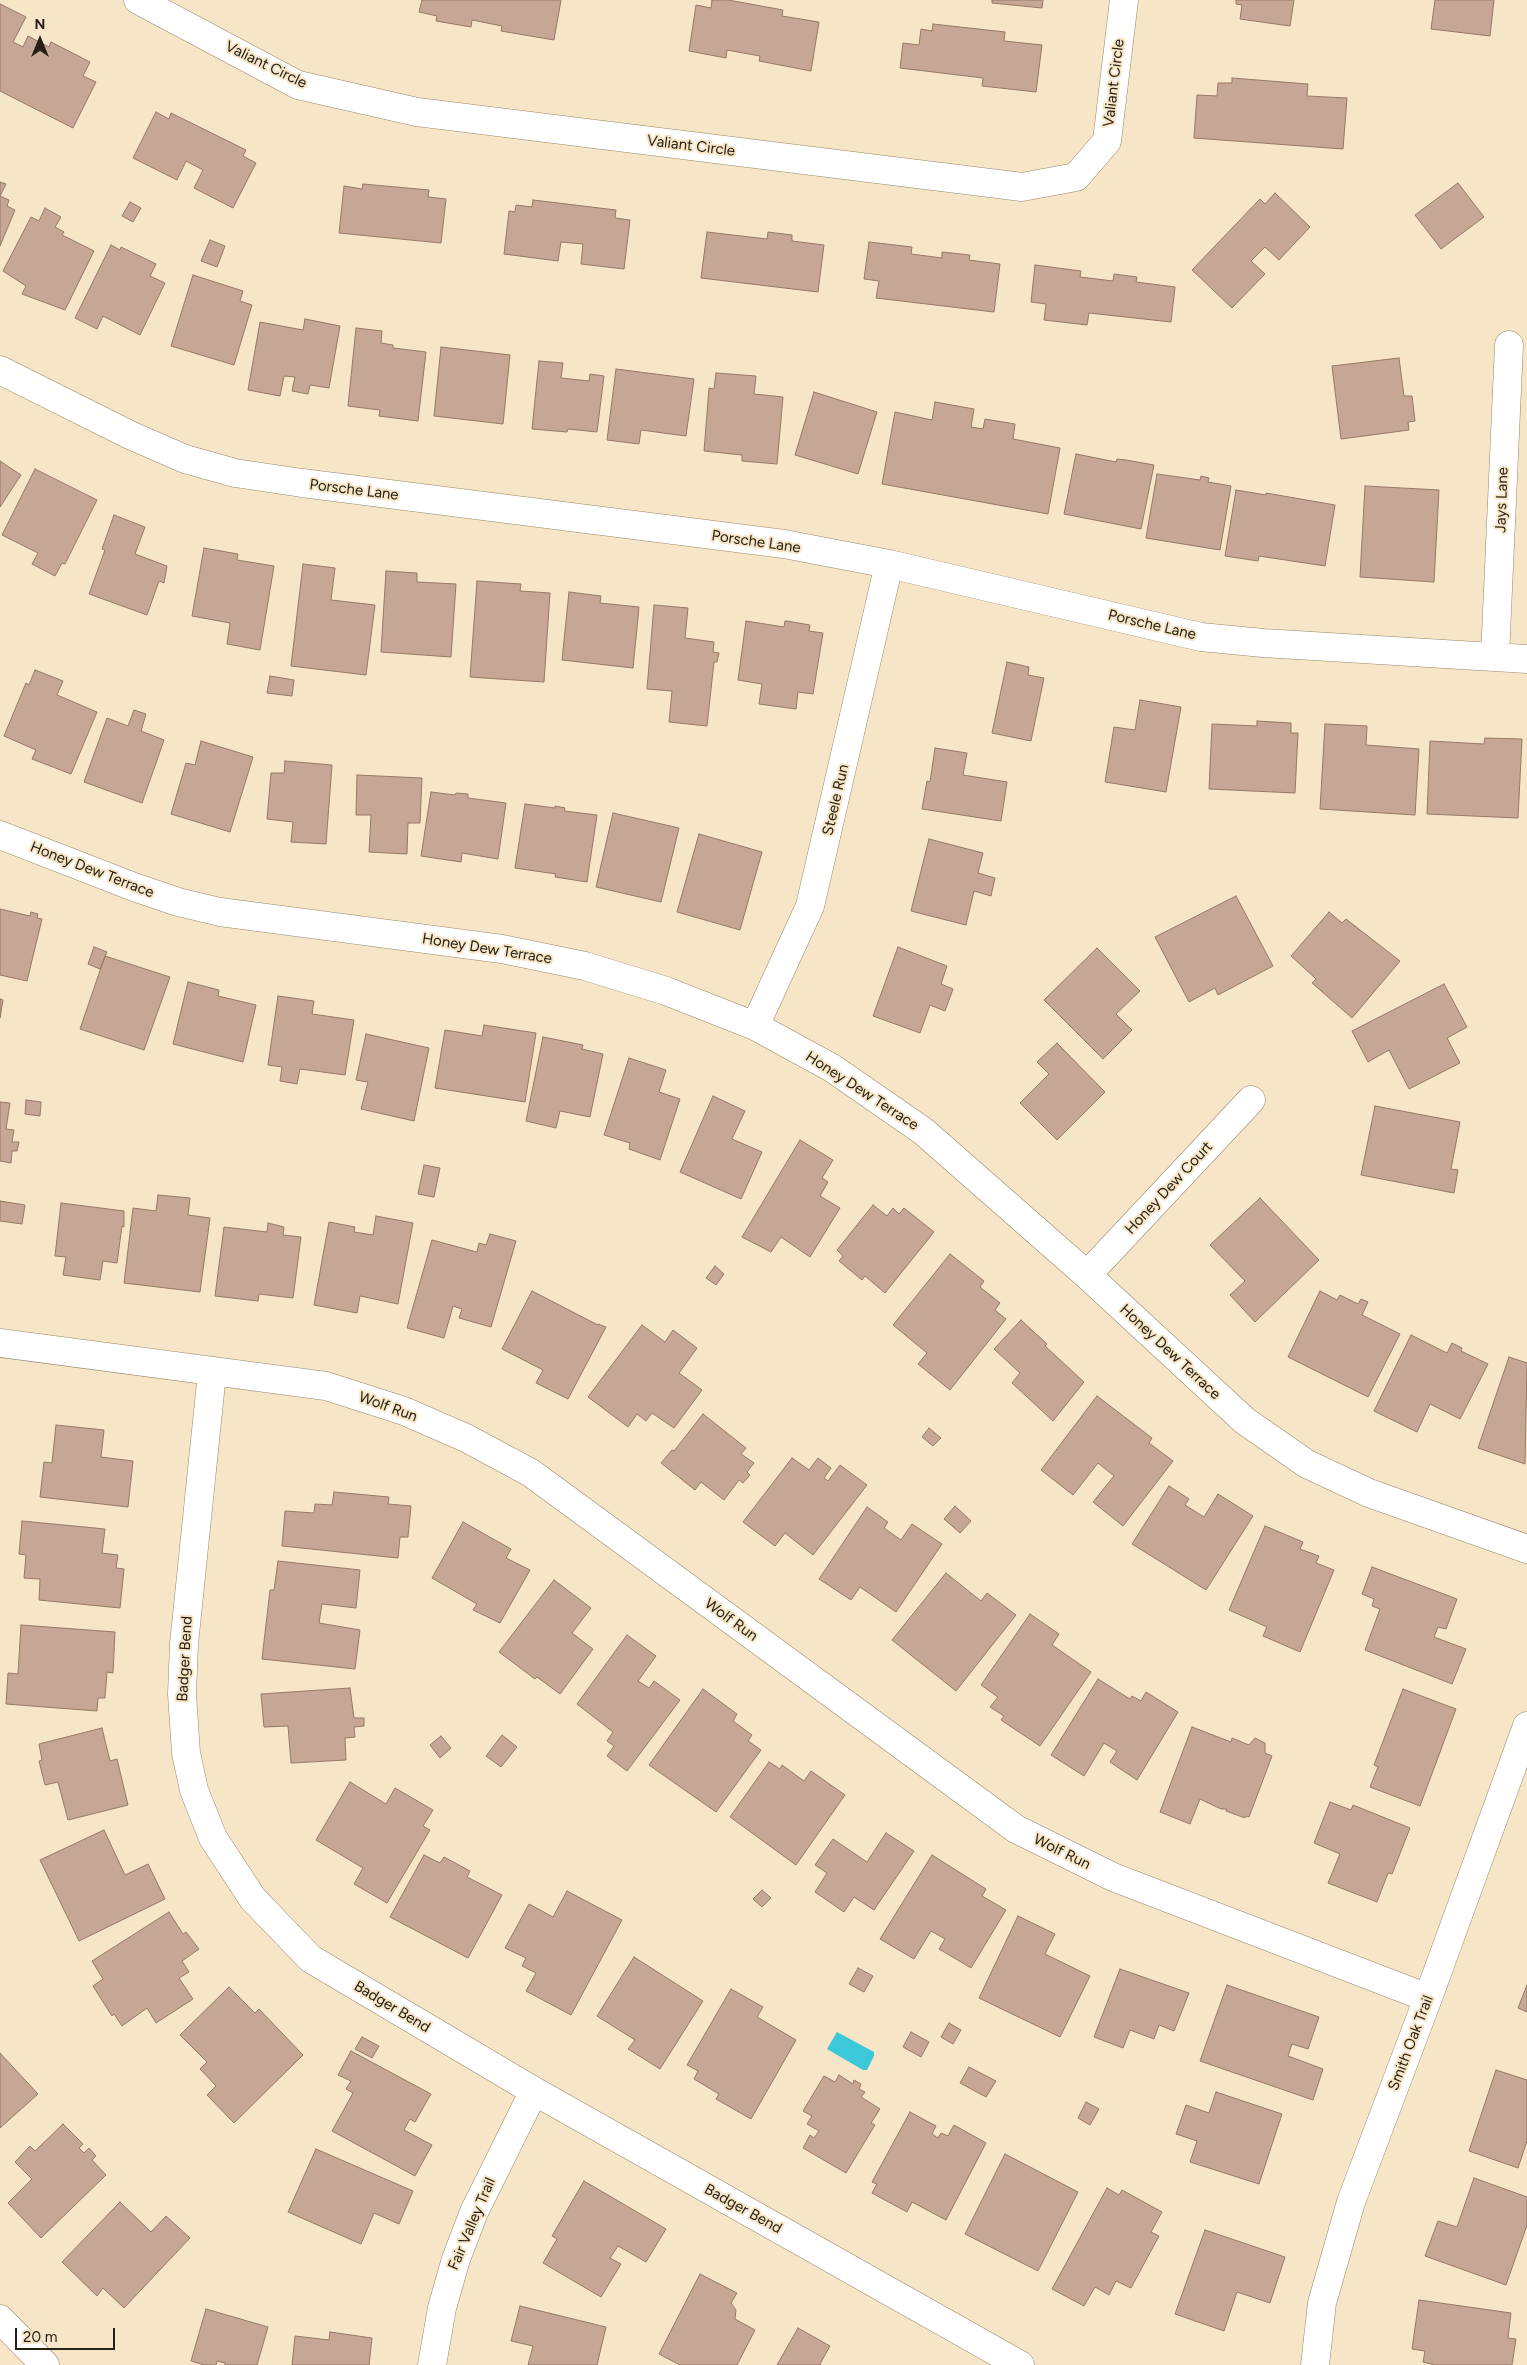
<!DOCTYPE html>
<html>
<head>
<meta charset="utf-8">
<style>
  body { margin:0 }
  #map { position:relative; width:1527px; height:2365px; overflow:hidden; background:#f6e5c6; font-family:Figtree,sans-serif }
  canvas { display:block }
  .north { position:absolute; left:15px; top:15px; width:50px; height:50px; -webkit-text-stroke:4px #f6e5c6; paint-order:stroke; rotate:0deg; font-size:14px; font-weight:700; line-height:20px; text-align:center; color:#262014 }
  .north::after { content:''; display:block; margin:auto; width:18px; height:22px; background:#262014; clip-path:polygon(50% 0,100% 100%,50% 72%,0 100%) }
  .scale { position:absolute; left:15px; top:2328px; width:100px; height:22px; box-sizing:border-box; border:2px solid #262014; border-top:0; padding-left:6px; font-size:15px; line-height:18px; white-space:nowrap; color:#262014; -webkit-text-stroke:4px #f6e5c6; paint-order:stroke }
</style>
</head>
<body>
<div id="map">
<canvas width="1527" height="2365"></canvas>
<div class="north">N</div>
<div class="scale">20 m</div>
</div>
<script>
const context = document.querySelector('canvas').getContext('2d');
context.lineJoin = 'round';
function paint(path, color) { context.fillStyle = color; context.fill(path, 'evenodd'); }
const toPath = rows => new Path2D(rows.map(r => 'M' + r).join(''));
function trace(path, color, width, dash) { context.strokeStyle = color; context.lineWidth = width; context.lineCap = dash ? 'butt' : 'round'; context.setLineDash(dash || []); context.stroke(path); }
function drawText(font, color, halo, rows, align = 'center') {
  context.font = font + ' Figtree,sans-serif'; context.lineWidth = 4; context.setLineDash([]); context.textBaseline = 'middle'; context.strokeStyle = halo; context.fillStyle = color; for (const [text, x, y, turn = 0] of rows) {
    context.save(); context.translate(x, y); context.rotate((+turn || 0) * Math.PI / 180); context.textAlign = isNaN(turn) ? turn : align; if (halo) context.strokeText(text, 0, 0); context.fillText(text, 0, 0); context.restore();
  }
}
paint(toPath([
  [837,2032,874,2052,874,2056,867,2070,863,2070,827,2049]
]), '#3ac8da');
const building = toPath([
  [422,0,561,0,554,40,501,31,502,26,472,20,471,27,436,21,437,16,419,12,422,0],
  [712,0,728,0,783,10,782,16,819,22,811,71,759,61,760,56,727,50,726,58,689,51,696,5,711,8,712,0],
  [992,0,1043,0,1042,8,992,3,992,0],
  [1236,0,1294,0,1290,26,1240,19,1242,5,1236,4,1236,0],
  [1435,0,1494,0,1490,36,1431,29,1435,0],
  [0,4,26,17,13,42,23,47,28,36,49,47,51,42,90,62,83,76,96,82,73,128,0,91,0,4],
  [933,24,1005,32,1004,41,1042,45,1036,92,982,86,983,78,900,68,903,43,919,45,921,29,932,31,933,24],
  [1232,78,1308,84,1307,96,1347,98,1343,149,1194,138,1197,95,1217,96,1218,83,1232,83,1232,78],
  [156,112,169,119,171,113,246,150,243,156,256,163,233,208,194,188,203,170,186,161,177,180,133,158,156,112],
  [0,182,6,184,0,196,9,200,7,206,15,210,0,246,0,182],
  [1458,183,1484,217,1441,249,1415,215,1458,183],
  [363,184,429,190,428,197,446,199,441,243,339,233,344,186,362,189,363,184],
  [1275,193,1310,227,1279,260,1265,247,1251,261,1265,274,1232,308,1192,270,1260,199,1265,204,1275,193],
  [533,200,616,210,615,218,630,220,624,269,581,264,583,244,561,242,558,261,504,254,509,211,515,212,516,205,532,207,533,200],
  [130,202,141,208,133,222,122,216,130,202],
  [45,208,61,217,55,227,64,232,62,235,94,251,65,310,22,294,26,286,3,271,31,217,39,221,45,208],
  [707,232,767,239,768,232,792,235,792,241,824,245,818,292,701,278,707,232],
  [210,240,225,246,217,267,201,261,210,240],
  [869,242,912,247,911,254,942,258,942,252,970,255,969,260,1000,264,994,312,876,298,879,281,864,279,869,242],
  [111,245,120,250,121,247,156,264,150,276,165,283,140,335,103,316,97,329,75,318,111,245],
  [1035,265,1081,271,1080,277,1113,281,1114,274,1137,277,1136,282,1175,287,1171,322,1089,313,1087,325,1044,320,1046,304,1031,302,1035,265],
  [193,275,243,291,240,301,252,305,234,365,171,346,193,275],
  [305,319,340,326,329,388,310,385,308,394,292,391,295,377,284,376,280,396,248,390,260,322,303,330,305,319],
  [356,328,382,331,381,343,393,345,393,348,426,352,418,421,379,416,380,410,348,406,356,328],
  [441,347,510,355,503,424,434,416,441,347],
  [1399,358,1404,396,1412,396,1415,421,1408,422,1409,430,1341,439,1332,366,1399,358],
  [539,361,563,363,561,378,589,381,590,374,604,376,597,432,568,429,567,432,532,429,539,361],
  [616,369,694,379,686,436,641,430,639,444,607,440,616,369],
  [716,373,756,376,754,394,783,397,777,464,742,461,742,455,704,451,709,388,714,389,716,373],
  [814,392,877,412,858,474,795,455,814,392],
  [935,402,974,409,971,427,983,429,985,419,1015,424,1013,439,1060,448,1048,514,882,484,895,412,932,420,935,402],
  [1076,454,1116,462,1117,459,1126,460,1154,465,1141,529,1064,514,1076,454],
  [0,461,21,475,0,507,0,461],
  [35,469,97,500,65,564,62,563,55,576,32,564,38,553,2,535,35,469],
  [1157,474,1200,480,1201,476,1209,478,1208,482,1231,486,1220,550,1146,538,1157,474],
  [1365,486,1439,490,1434,582,1360,577,1365,486],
  [1236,490,1266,495,1266,493,1335,505,1325,566,1259,556,1258,561,1225,556,1236,490],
  [114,515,145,527,135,554,167,566,164,583,159,581,147,615,89,594,105,550,102,549,114,515],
  [204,548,238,554,237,560,274,566,260,650,227,644,230,623,192,616,204,548],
  [303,564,335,568,331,600,375,605,366,675,291,666,303,564],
  [386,571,417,573,417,582,456,584,451,657,381,652,386,571],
  [477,581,521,584,520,591,550,593,544,682,470,677,477,581],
  [569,592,601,596,600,603,639,607,633,668,562,660,569,592],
  [654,605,688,608,685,638,714,642,713,652,719,653,717,662,714,662,707,726,669,722,672,691,647,689,654,605],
  [746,621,784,627,785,621,787,621,810,625,809,631,823,633,813,694,798,692,796,709,759,704,762,684,738,680,746,621],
  [1007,662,1029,667,1028,675,1044,678,1031,741,992,733,1007,662],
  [35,670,63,681,57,695,97,712,71,774,32,759,36,750,4,736,26,683,29,685,35,670],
  [270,676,294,680,292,696,267,693,270,676],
  [1140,700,1181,707,1166,792,1105,782,1114,727,1135,730,1140,700],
  [134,710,146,714,141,731,164,740,142,803,84,782,107,718,128,726,134,710],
  [1257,721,1291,723,1291,733,1298,733,1295,793,1209,789,1212,724,1257,726,1257,721],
  [1325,724,1367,726,1366,745,1419,749,1415,815,1320,809,1325,724],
  [1485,738,1522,739,1518,818,1427,814,1430,741,1484,744,1485,738],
  [201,741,253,757,230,832,171,814,186,763,195,765,201,741],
  [935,748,967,753,963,775,1007,782,1001,821,922,809,927,781,930,782,935,748],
  [285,761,332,765,326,844,291,842,293,822,267,819,271,773,284,773,285,761],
  [357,775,422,778,420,823,408,823,407,854,369,852,371,815,356,815,357,775],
  [431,792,455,795,456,793,468,794,468,798,506,803,498,859,462,853,461,862,421,856,431,792],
  [525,804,555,808,555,806,565,808,564,811,597,815,587,882,555,877,556,874,515,868,525,804],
  [613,813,679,828,661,902,596,887,613,813],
  [699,834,762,852,740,930,677,912,699,834],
  [929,839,983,853,978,873,995,878,991,896,974,891,966,925,911,911,929,839],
  [1236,896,1273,966,1218,995,1215,988,1189,1002,1155,937,1236,896],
  [0,909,30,916,31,912,38,914,37,918,42,919,27,981,0,975,0,909],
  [1329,912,1342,923,1346,919,1400,961,1352,1018,1312,983,1316,979,1291,956,1329,912],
  [94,947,107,952,100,969,88,964,94,947],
  [898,947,947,966,941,984,953,989,945,1011,930,1005,920,1033,873,1016,898,947],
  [1097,948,1140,991,1116,1014,1132,1030,1103,1059,1044,1000,1097,948],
  [105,956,170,977,144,1050,80,1029,105,956],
  [188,982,219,990,218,996,256,1005,243,1062,173,1044,188,982],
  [1444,984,1467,1027,1447,1038,1460,1063,1409,1089,1389,1050,1368,1062,1352,1031,1444,984],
  [278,996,314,1001,312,1014,354,1020,345,1075,300,1069,297,1084,280,1081,282,1067,268,1065,278,996],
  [0,999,3,1000,0,1018,0,999],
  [484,1025,536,1033,525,1102,435,1088,445,1030,482,1036,484,1025],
  [366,1034,429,1048,414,1121,361,1109,368,1082,356,1080,366,1034],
  [543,1037,583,1045,582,1049,603,1054,590,1117,560,1111,556,1128,526,1121,543,1037],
  [1057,1043,1105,1092,1057,1140,1020,1103,1049,1074,1037,1062,1057,1043],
  [629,1058,666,1070,659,1092,680,1099,660,1160,629,1149,630,1143,604,1135,629,1058],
  [713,1096,745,1111,732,1139,762,1152,741,1199,680,1172,713,1096],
  [26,1100,41,1102,40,1116,25,1114,26,1100],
  [0,1102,10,1103,6,1129,14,1130,12,1142,19,1142,17,1151,12,1151,11,1163,0,1161,0,1102],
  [1375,1106,1460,1122,1451,1169,1458,1170,1454,1193,1361,1175,1375,1106],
  [800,1140,833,1160,822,1178,828,1182,820,1196,840,1208,810,1257,781,1237,771,1252,742,1237,800,1140],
  [424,1165,440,1168,434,1197,418,1194,424,1165],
  [158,1195,190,1198,188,1215,210,1218,200,1292,124,1283,133,1208,156,1211,158,1195],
  [1260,1198,1319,1260,1255,1322,1230,1295,1245,1281,1210,1245,1260,1198],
  [0,1201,25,1205,22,1224,0,1221,0,1201],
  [61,1203,124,1211,124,1227,122,1226,117,1263,103,1261,100,1280,63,1275,66,1257,55,1256,61,1203],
  [873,1205,887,1216,893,1208,899,1214,904,1208,934,1232,885,1293,865,1276,862,1280,839,1261,843,1256,837,1250,873,1205],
  [376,1216,413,1223,398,1304,360,1296,357,1313,314,1305,329,1222,355,1227,354,1232,373,1235,376,1216],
  [268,1223,284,1227,283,1235,301,1237,293,1298,259,1294,258,1301,215,1296,224,1227,267,1232,268,1223],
  [490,1234,516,1241,491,1327,459,1318,462,1309,453,1306,444,1338,407,1328,432,1240,477,1252,479,1243,486,1245,490,1234],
  [950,1254,984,1281,980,1287,1000,1303,995,1310,1006,1319,950,1390,918,1364,927,1353,893,1325,950,1254],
  [715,1266,724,1274,716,1285,706,1278,715,1266],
  [532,1291,598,1325,598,1324,606,1327,568,1399,536,1383,543,1370,502,1349,532,1291],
  [1320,1291,1337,1300,1340,1295,1358,1304,1361,1299,1368,1302,1362,1315,1400,1334,1368,1397,1288,1357,1320,1291],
  [1021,1320,1047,1344,1045,1346,1084,1382,1053,1421,1012,1383,1020,1373,994,1349,1021,1320],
  [642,1325,665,1342,673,1330,697,1348,679,1373,702,1390,674,1428,652,1413,646,1421,637,1414,628,1427,588,1397,642,1325],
  [1411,1335,1447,1353,1452,1343,1462,1348,1461,1351,1488,1364,1460,1419,1430,1404,1417,1432,1374,1411,1411,1335],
  [1509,1357,1527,1363,1525,1464,1478,1448,1509,1357],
  [1097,1396,1152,1438,1149,1443,1173,1461,1123,1526,1093,1502,1114,1476,1098,1463,1073,1495,1041,1470,1097,1396],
  [703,1414,746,1448,741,1454,754,1463,747,1472,750,1475,743,1483,739,1480,724,1500,701,1482,695,1490,661,1463,672,1450,674,1451,703,1414],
  [56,1425,104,1430,101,1457,133,1461,128,1507,40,1497,44,1462,52,1463,56,1425],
  [929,1428,941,1438,933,1446,922,1437,929,1428],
  [792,1458,809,1470,818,1458,831,1468,824,1478,828,1481,840,1465,867,1485,813,1555,785,1533,775,1546,743,1522,792,1458],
  [1169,1486,1189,1499,1185,1505,1204,1517,1218,1494,1253,1516,1206,1590,1132,1544,1169,1486],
  [334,1492,389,1497,388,1504,411,1506,408,1537,400,1537,398,1558,282,1546,285,1511,314,1513,315,1504,332,1505,334,1492],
  [955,1506,971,1521,960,1533,944,1519,955,1506],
  [867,1507,888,1522,884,1528,901,1540,912,1524,942,1544,896,1612,860,1587,851,1600,819,1579,867,1507],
  [22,1521,105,1529,102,1553,118,1555,116,1568,124,1569,120,1608,39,1600,40,1579,24,1578,26,1555,19,1554,22,1521],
  [463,1522,511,1549,506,1558,530,1570,500,1623,473,1610,477,1604,432,1578,463,1522],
  [1265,1526,1303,1542,1300,1549,1319,1556,1316,1563,1334,1570,1300,1652,1263,1636,1267,1627,1229,1610,1265,1526],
  [278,1561,360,1570,356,1608,322,1604,319,1623,360,1630,355,1669,262,1659,270,1590,274,1590,278,1561],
  [1372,1567,1457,1599,1446,1629,1438,1627,1434,1637,1466,1649,1452,1684,1365,1650,1380,1609,1372,1606,1374,1599,1362,1594,1372,1567],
  [946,1573,981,1601,987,1593,1016,1615,956,1691,892,1640,946,1573],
  [554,1580,591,1608,572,1633,593,1649,560,1694,537,1677,535,1679,499,1652,554,1580],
  [1030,1614,1059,1634,1052,1645,1091,1672,1040,1746,1001,1720,1004,1716,990,1707,998,1697,981,1685,1030,1614],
  [21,1625,115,1632,113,1673,107,1672,105,1698,98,1698,97,1711,6,1704,8,1673,18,1674,21,1625],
  [627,1635,656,1656,638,1681,649,1688,654,1681,680,1700,627,1771,607,1756,614,1746,607,1741,613,1732,577,1704,627,1635],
  [1098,1679,1130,1699,1132,1696,1141,1701,1146,1692,1178,1712,1137,1780,1110,1762,1117,1751,1104,1743,1084,1776,1051,1755,1098,1679],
  [350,1688,354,1718,364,1718,364,1726,354,1727,355,1737,345,1738,346,1760,291,1763,288,1726,264,1727,261,1694,350,1688],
  [703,1689,737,1714,733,1721,752,1735,748,1741,761,1750,716,1812,649,1765,703,1689],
  [1403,1689,1456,1709,1420,1806,1370,1787,1378,1767,1374,1765,1403,1689],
  [1192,1727,1231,1742,1232,1738,1249,1745,1255,1738,1265,1743,1265,1753,1272,1756,1249,1817,1246,1816,1245,1818,1226,1811,1227,1809,1221,1809,1200,1799,1190,1824,1160,1812,1192,1727],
  [102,1728,110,1761,117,1759,128,1805,68,1820,58,1782,45,1785,39,1761,42,1760,39,1744,102,1728],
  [502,1735,517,1747,501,1767,486,1756,502,1735],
  [441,1736,451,1748,440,1758,430,1745,441,1736],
  [769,1762,780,1769,782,1765,804,1781,811,1771,845,1795,796,1865,730,1817,769,1762],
  [350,1782,386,1804,395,1788,433,1810,423,1826,430,1830,387,1903,354,1884,363,1868,316,1840,350,1782],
  [1330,1802,1351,1810,1353,1805,1410,1828,1392,1874,1388,1873,1377,1902,1328,1883,1340,1854,1314,1843,1330,1802],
  [104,1830,125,1875,148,1864,165,1899,79,1941,40,1860,104,1830],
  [886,1833,914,1851,874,1910,854,1897,844,1912,815,1892,827,1873,815,1865,833,1839,867,1862,886,1833],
  [424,1855,440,1863,444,1857,470,1871,467,1877,502,1895,468,1958,390,1917,424,1855],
  [932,1855,986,1889,982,1896,1006,1910,971,1968,939,1949,945,1939,931,1931,914,1959,880,1939,932,1855],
  [762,1890,771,1898,762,1907,753,1899,762,1890],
  [567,1891,622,1920,571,2015,526,1991,536,1973,522,1966,526,1958,505,1948,529,1904,553,1917,567,1891],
  [169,1912,183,1934,186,1932,199,1949,182,1961,189,1972,179,1978,193,1999,156,2023,147,2008,122,2026,114,2014,112,2016,93,1986,103,1979,92,1961,169,1912],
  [1018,1916,1055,1934,1045,1954,1090,1976,1060,2037,979,1998,1018,1916],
  [634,1957,703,2001,660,2069,628,2049,635,2040,597,2016,634,1957],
  [858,1968,873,1976,864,1992,849,1984,858,1968],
  [1120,1969,1189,1993,1174,2031,1159,2025,1154,2039,1130,2030,1123,2048,1094,2037,1120,1969],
  [1227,1985,1319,2017,1308,2049,1292,2044,1288,2056,1323,2069,1313,2100,1200,2061,1227,1985],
  [1527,1985,1527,2012,1518,2008,1527,1985],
  [229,1987,255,2013,259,2009,303,2055,234,2123,207,2095,216,2086,200,2069,207,2062,180,2035,229,1987],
  [731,1989,763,2007,757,2017,796,2040,751,2119,716,2099,719,2094,694,2079,698,2071,687,2065,731,1989],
  [949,2023,961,2030,953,2044,941,2037,949,2023],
  [911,2032,929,2042,921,2057,903,2047,911,2032],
  [362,2037,379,2046,372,2058,355,2049,362,2037],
  [351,2051,431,2094,415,2122,410,2119,404,2130,432,2145,415,2176,332,2131,353,2093,346,2089,351,2081,338,2075,351,2051],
  [0,2053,38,2094,0,2128,0,2053],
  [969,2067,996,2081,986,2097,960,2083,969,2067],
  [1496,2070,1527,2080,1527,2141,1518,2168,1469,2151,1496,2070],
  [839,2075,853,2084,854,2080,861,2084,859,2089,865,2092,861,2097,880,2109,871,2123,875,2125,846,2173,803,2148,810,2135,814,2138,819,2131,807,2124,812,2116,803,2111,824,2076,835,2082,839,2075],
  [1216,2092,1282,2114,1259,2184,1190,2162,1197,2141,1176,2134,1186,2105,1209,2113,1216,2092],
  [1086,2102,1099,2109,1090,2125,1078,2118,1086,2102],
  [910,2112,936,2126,932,2134,938,2138,941,2133,948,2136,954,2125,986,2143,946,2220,912,2202,907,2212,872,2193,877,2184,872,2182,910,2112],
  [63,2124,83,2144,79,2148,84,2153,89,2148,96,2156,92,2160,106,2175,41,2238,8,2203,32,2179,15,2162,30,2146,35,2151,63,2124],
  [316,2149,413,2191,399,2224,374,2213,361,2244,288,2212,316,2149],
  [1005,2154,1078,2192,1038,2271,965,2234,1005,2154],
  [1474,2178,1527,2197,1527,2225,1506,2285,1425,2256,1438,2221,1457,2227,1474,2178],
  [584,2181,666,2229,646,2262,618,2246,610,2258,621,2264,601,2297,543,2263,557,2239,552,2236,584,2181],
  [1107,2188,1119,2195,1122,2190,1162,2212,1151,2232,1159,2236,1131,2288,1116,2281,1109,2295,1095,2287,1084,2306,1052,2289,1107,2188],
  [120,2202,151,2232,166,2216,190,2238,124,2308,103,2288,97,2296,62,2262,120,2202],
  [1205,2230,1285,2257,1270,2303,1237,2292,1224,2331,1175,2314,1205,2230],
  [700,2274,737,2293,731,2303,736,2310,735,2319,755,2330,737,2365,680,2365,659,2354,700,2274],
  [1419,2300,1511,2313,1508,2338,1516,2339,1512,2365,1435,2365,1423,2362,1425,2351,1412,2349,1419,2300],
  [520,2306,606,2327,597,2365,528,2365,533,2346,511,2341,520,2306],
  [206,2309,268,2327,257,2365,225,2365,225,2363,217,2361,216,2365,204,2365,191,2361,206,2309],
  [798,2328,830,2346,820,2364,821,2365,777,2365,798,2328],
  [330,2332,372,2338,369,2365,292,2365,295,2336,329,2340,330,2332]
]);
paint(building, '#c6a695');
trace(building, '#967868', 1);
const minor = toPath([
  [138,0,298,85,417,112,1022,187,1076,177,1107,141,1124,0],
  [0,370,130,435,185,459,235,473,302,483,784,544,889,564,1201,637,1263,643,1527,659],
  [1495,656,1509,345],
  [0,835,134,887,178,902,220,912,502,949,585,966,666,991,755,1026,832,1068,923,1131,1087,1275,1245,1421,1307,1464,1369,1493,1527,1549],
  [755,1026,810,906,889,564],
  [1087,1275,1251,1100],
  [0,1343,326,1386,404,1411,466,1438,531,1473,1016,1829,1113,1877,1428,1998],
  [212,1373,184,1644,182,1694,186,1753,194,1790,213,1838,253,1899,311,1959,534,2091,1020,2365],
  [0,2319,45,2365],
  [432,2365,442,2308,456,2259,474,2212,534,2091],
  [1315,2365,1322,2303,1351,2202,1428,1998,1527,1726]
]);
trace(minor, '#97876b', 29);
trace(minor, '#fff', 28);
drawText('15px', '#262014', '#f6e5c6', [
  ["Valiant Circle",266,65,26],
  ["Valiant Circle",1114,83,-83],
  ["Valiant Circle",691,146,7],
  ["Porsche Lane",354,490,7],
  ["Jays Lane",1502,500,-88],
  ["Porsche Lane",756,542,8],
  ["Porsche Lane",1152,625,13],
  ["Steele Run",836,800,-77],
  ["Honey Dew Terrace",92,870,21],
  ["Honey Dew Terrace",487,949,9],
  ["Honey Dew Terrace",862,1091,33],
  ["Honey Dew Court",1169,1188,-47],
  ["Honey Dew Terrace",1170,1352,43],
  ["Wolf Run",388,1407,20],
  ["Wolf Run",731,1620,36],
  ["Badger Bend",185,1659,-87],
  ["Wolf Run",1062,1852,26],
  ["Badger Bend",392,2007,31],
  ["Smith Oak Trail",1411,2043,-69],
  ["Badger Bend",743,2209,29],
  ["Fair Valley Trail",472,2224,-67]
]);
</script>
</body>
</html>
